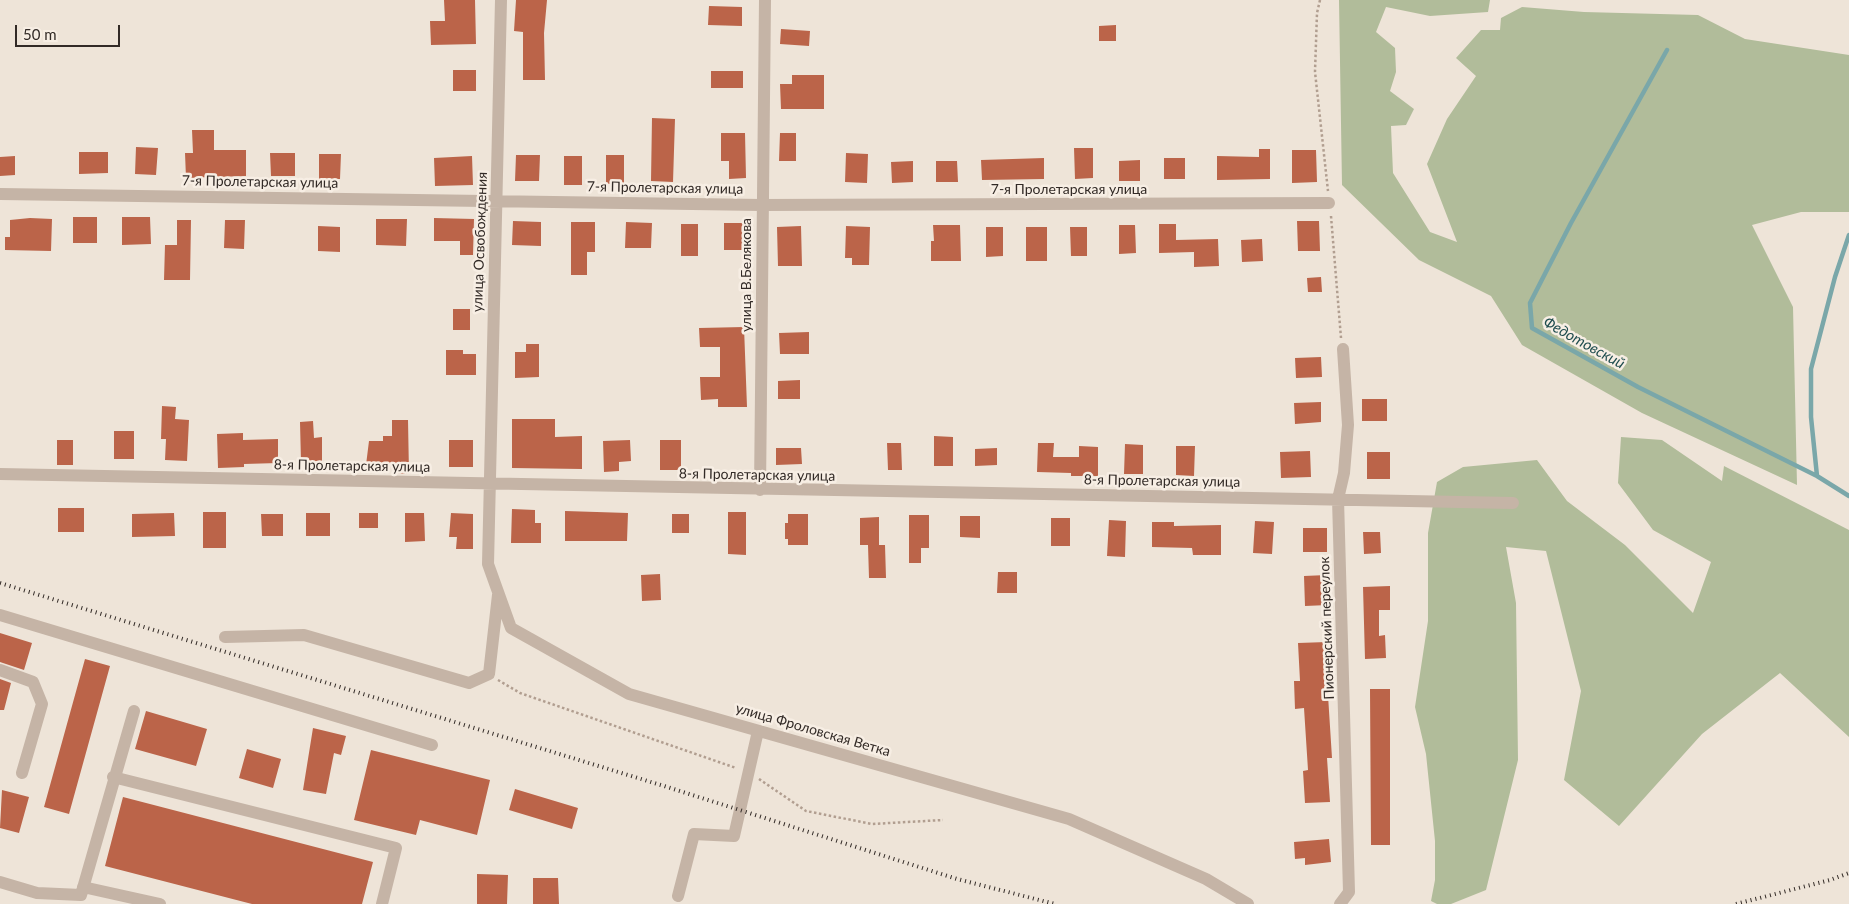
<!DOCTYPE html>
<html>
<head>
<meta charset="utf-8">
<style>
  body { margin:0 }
  #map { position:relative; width:1849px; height:904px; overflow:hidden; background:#eee4d8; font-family:Lato,sans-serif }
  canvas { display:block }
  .scale { position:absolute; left:15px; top:25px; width:105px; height:22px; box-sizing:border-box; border:2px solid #322a26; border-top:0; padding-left:6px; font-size:15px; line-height:18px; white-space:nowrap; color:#322a26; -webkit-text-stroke:4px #f7eee4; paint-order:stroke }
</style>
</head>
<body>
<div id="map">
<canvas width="1849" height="904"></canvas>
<div class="scale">50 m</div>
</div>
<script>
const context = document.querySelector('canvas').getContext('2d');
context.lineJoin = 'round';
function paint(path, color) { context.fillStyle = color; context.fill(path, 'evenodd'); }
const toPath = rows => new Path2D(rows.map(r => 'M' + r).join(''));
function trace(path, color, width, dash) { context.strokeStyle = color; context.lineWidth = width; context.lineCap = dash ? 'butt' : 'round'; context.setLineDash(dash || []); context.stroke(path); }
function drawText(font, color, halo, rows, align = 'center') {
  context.font = font + ' Lato,sans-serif'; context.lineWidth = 5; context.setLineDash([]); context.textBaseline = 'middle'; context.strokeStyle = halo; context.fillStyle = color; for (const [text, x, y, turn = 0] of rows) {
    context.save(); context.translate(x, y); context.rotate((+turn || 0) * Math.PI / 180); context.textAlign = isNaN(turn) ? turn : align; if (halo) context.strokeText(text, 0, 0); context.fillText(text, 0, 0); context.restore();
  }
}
paint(toPath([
  [1339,0,1490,0,1488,12,1430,16,1386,7,1376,32,1395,48,1396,72,1390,91,1414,109,1406,125,1391,126,1393,173,1430,232,1457,242,1427,164,1447,119,1476,76,1456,58,1481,30,1500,30,1501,18,1522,7,1584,12,1698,15,1745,39,1849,55,1849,212,1801,212,1752,225,1793,307,1797,485,1642,413,1522,345,1491,296,1419,260,1342,185],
  [1621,437,1662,440,1722,481,1724,466,1849,530,1849,737,1780,673,1702,734,1619,826,1564,780,1581,691,1546,551,1506,547,1516,603,1518,760,1486,890,1451,904,1437,904,1431,901,1435,880,1435,841,1426,754,1415,707,1428,621,1428,533,1437,482,1463,467,1537,460,1567,501,1625,545,1693,613,1711,562,1653,530,1618,483]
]), '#b1bc9a');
trace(toPath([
  [1667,50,1571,223,1530,303,1532,328,1638,387,1817,476,1849,496],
  [1817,476,1811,417,1811,369,1835,277,1849,235]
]), '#7aa7a9', 4.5);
paint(toPath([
  [444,0,475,0,476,44,431,45,430,21,445,21],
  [516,0,547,0,544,33,545,80,523,80,523,32,514,31],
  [709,6,742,7,742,26,708,25],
  [1116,25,1116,41,1099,41,1099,26],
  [781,29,810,31,809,46,780,44],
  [453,70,476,70,476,91,453,91],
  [711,71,743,71,743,88,711,88],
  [792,75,824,75,824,109,781,109,780,84,792,84],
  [652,118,675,119,673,182,651,181],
  [192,130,214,130,214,150,246,150,246,176,186,178,185,153,193,153],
  [721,133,745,133,746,178,729,179,729,161,721,161],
  [780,133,796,133,796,161,779,161],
  [136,147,158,148,156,175,135,174],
  [1074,148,1093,148,1093,178,1075,179],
  [1259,149,1270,149,1270,179,1217,180,1217,156,1259,157],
  [1292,150,1316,150,1317,182,1292,183],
  [79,152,108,152,108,173,79,174],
  [270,153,295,153,295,176,271,176],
  [846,153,868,154,867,183,845,182],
  [319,154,341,154,340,179,319,179],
  [516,155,540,155,539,181,515,181],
  [606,155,624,155,624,184,606,184],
  [15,156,15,175,0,176,0,157],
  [472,156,473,185,435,186,434,158],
  [564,156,582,156,582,185,564,185],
  [1044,158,1044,179,982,180,981,160],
  [1164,158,1185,158,1185,179,1164,179],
  [1140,160,1140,181,1119,181,1119,161],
  [913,161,913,182,892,183,891,162],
  [936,161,957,161,958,182,936,182],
  [73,217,97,217,97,243,73,243],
  [122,217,150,217,151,244,122,245],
  [30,218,52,219,51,251,5,250,5,237,10,237,10,220],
  [434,218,474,219,473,255,460,255,460,241,434,241],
  [376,219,407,219,406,246,376,245],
  [177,220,191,220,190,280,164,280,165,245,177,245],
  [225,220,245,220,244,249,224,248],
  [513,221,541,222,541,246,512,245],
  [1297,221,1319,221,1320,251,1298,251],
  [571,222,595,222,595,252,587,252,587,275,571,275],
  [626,222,652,223,651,248,625,248],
  [724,223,745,223,746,250,724,250],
  [681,224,698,224,698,256,681,256],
  [1159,224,1176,224,1176,240,1218,239,1219,266,1194,267,1194,252,1159,253],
  [933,225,960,225,961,261,931,261,931,241,934,241],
  [1119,225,1135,225,1136,253,1119,254],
  [318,226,340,227,340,252,318,251],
  [801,226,802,266,778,266,777,227],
  [846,226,870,227,869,265,852,265,852,258,845,258],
  [986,227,1003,227,1003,256,986,257],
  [1026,227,1047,227,1047,261,1026,261],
  [1070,227,1087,227,1087,256,1071,256],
  [1262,239,1263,261,1242,262,1241,240],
  [1321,277,1322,292,1308,292,1307,278],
  [453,309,470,309,470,330,453,330],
  [744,327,747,407,718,407,718,399,701,400,700,377,720,377,720,347,700,347,699,328],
  [809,332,809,354,780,354,779,333],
  [526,344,539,344,539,377,515,378,515,352,526,352],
  [446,350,463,350,463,354,476,354,476,375,446,375],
  [1321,357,1322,377,1296,378,1295,358],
  [800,380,800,399,778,399,778,381],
  [1362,399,1387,399,1387,421,1362,421],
  [1321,402,1321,422,1295,424,1294,403],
  [162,406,176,407,175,419,189,420,187,461,165,460,166,439,161,439],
  [512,419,555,419,555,437,582,436,582,469,512,468],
  [392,420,408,420,409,474,394,473,394,465,366,465,369,441,383,441,383,436,392,436],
  [313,421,314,438,322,437,322,461,301,462,300,422],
  [114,431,134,431,134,459,114,459],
  [243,433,243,440,278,439,278,463,244,464,244,467,218,468,217,434],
  [934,436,953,437,953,466,934,466],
  [57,440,73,440,73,465,57,465],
  [449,440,473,440,473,467,449,467],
  [630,440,631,461,619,462,619,471,604,472,603,441],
  [660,440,681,440,681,470,660,470],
  [887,443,901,443,902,470,888,470],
  [1038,443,1054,443,1053,457,1079,457,1079,446,1098,447,1098,476,1071,476,1071,473,1037,472],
  [1125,444,1143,445,1143,474,1124,474],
  [1176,446,1195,446,1194,476,1176,475],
  [776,448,801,448,802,464,776,465],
  [997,448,997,465,975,466,975,449],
  [1310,451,1311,477,1281,478,1280,452],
  [1367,452,1390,452,1390,479,1367,479],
  [58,508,84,508,84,532,58,532],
  [512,509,535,510,535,523,541,523,541,543,511,543],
  [565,511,628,513,627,541,565,541],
  [203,512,226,512,226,548,203,548],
  [728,512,746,512,746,555,728,554],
  [174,513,175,536,132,537,132,514],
  [306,513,330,513,330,536,306,536],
  [359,513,378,513,378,528,359,528],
  [405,513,424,513,425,541,405,542],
  [451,513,473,514,473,549,456,549,457,537,449,537],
  [261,514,283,514,283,536,262,536],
  [672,514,689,514,689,533,672,533],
  [788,514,808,514,808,545,788,545,788,539,785,539,785,523,788,523],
  [909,515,929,515,929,548,921,548,921,563,909,563],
  [960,516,980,516,980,538,960,537],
  [879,517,879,545,885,545,886,578,869,578,868,545,860,545,860,518],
  [1051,518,1070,518,1070,546,1051,546],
  [1109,520,1126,521,1125,557,1107,556],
  [1255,521,1274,522,1272,554,1253,553],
  [1152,522,1174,522,1174,526,1221,525,1221,555,1193,555,1192,548,1152,547],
  [1303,528,1327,528,1327,552,1303,552],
  [1363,532,1380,532,1381,553,1364,554],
  [998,572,1017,572,1017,593,997,593],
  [660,574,661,600,642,601,641,575],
  [1327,575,1328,605,1305,606,1304,576],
  [1390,586,1390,610,1379,610,1379,636,1385,635,1386,658,1365,659,1363,587],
  [0,633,32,643,24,670,0,662],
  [1327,642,1328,664,1326,664,1332,758,1327,758,1330,802,1305,803,1303,771,1308,770,1304,708,1295,709,1294,681,1300,681,1298,643],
  [85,659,110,666,69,814,44,807],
  [0,679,11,683,4,710,0,710],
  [1370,689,1390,689,1390,845,1371,845],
  [146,711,207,729,196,766,135,749],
  [313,728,346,736,341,755,334,753,326,794,303,790],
  [247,749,281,759,273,788,239,778],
  [371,750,490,780,477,835,420,820,416,835,354,820],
  [515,789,578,808,572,829,509,810],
  [2,790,29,797,19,833,0,828],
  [123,797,373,862,362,904,252,904,105,866],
  [1329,839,1331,862,1305,865,1305,858,1295,859,1294,842],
  [477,874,508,875,507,904,477,904],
  [533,878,558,878,559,904,533,904]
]), '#bb6449');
trace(toPath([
  [1320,0,1317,13,1315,72,1328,191],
  [1331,216,1341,338],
  [498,680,520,693,736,768],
  [759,779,806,811,872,824,943,820]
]), '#b19e90', 2.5, [2.5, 2.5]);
trace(toPath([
  [501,0,488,564,511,628,629,694,1069,819,1206,879,1248,904],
  [0,194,761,205,1329,203],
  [0,474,1513,503],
  [760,490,765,0],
  [0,615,432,745],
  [225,637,304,635,469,683,489,674,498,595],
  [0,670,33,682,42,704,22,773],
  [113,777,396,848,382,904],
  [0,882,37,893,81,895,134,711],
  [83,887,160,904],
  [678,896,694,834,734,836,758,731],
  [1340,904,1349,892,1338,499,1344,473,1348,425,1343,349]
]), '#c5b4a6', 12);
trace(toPath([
  [0,583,664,786,957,879,1055,904],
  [1736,904,1830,880,1849,873]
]), '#322a26', 4, [1, 4]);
drawText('14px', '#322a26', '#f7eee4', [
  ["7-я Пролетарская улица",260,182,1],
  ["7-я Пролетарская улица",665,188,1],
  ["7-я Пролетарская улица",1069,189],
  ["улица Освобождения",480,242,-88],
  ["улица В.Белякова",746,275,-90],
  ["8-я Пролетарская улица",352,466,1],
  ["8-я Пролетарская улица",757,475,1],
  ["8-я Пролетарская улица",1162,481,1],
  ["Пионерский переулок",1327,628,-92],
  ["улица Фроловская Ветка",813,730,16]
]);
drawText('italic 15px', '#1f4d4f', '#f7eee4', [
  ["Федотовский",1584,343,29]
]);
</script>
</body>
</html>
